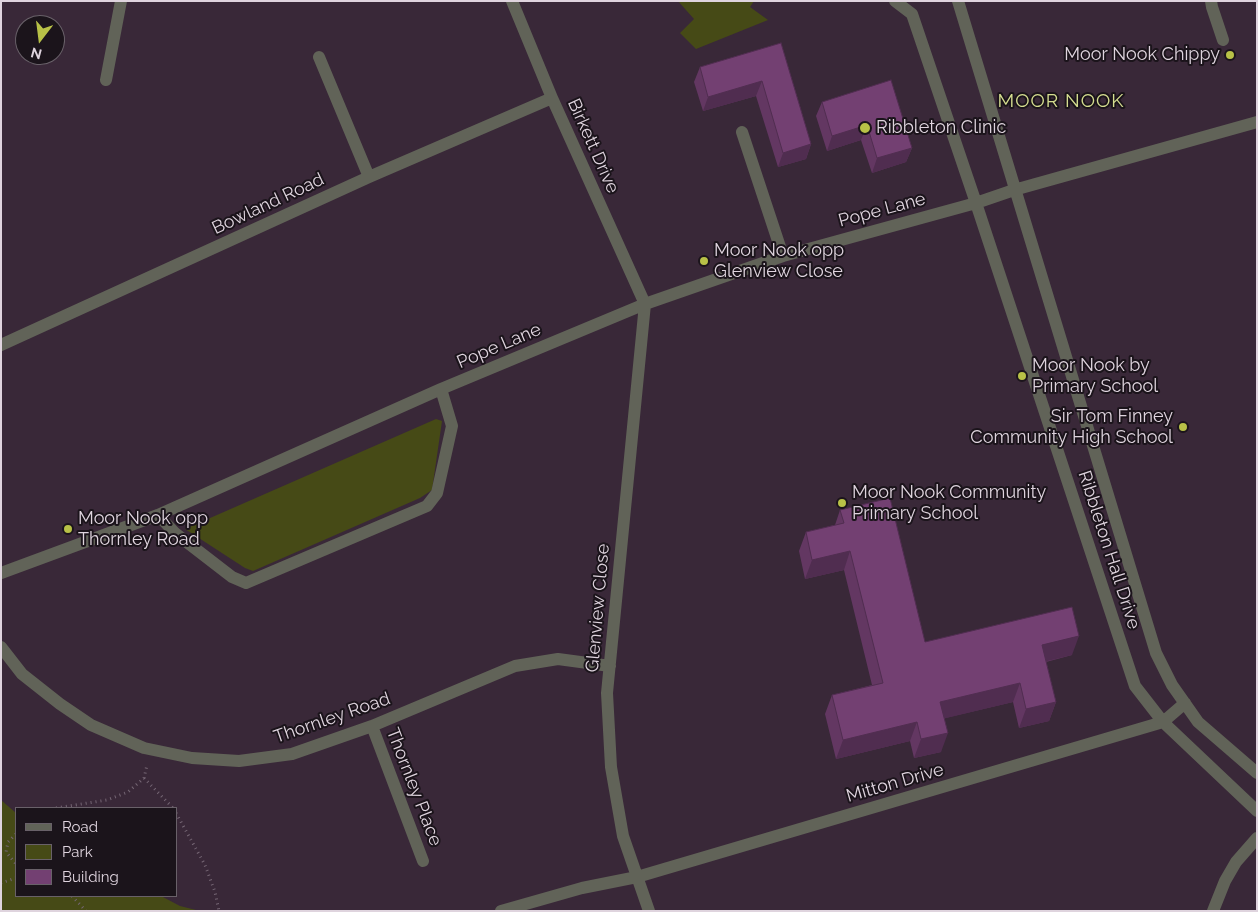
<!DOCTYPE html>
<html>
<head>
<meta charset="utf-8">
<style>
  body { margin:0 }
  #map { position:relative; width:1258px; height:912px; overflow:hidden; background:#392838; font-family:Raleway,sans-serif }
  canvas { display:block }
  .frame { position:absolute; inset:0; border:2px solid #dfd4de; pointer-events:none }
  .legend { position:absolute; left:15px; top:807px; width:162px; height:90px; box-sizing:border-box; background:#1b141b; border:1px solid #696169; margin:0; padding:6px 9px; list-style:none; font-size:15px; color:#dfd4de }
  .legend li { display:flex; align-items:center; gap:10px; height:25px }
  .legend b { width:25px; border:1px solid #696169 }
  .north { position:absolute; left:15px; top:15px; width:50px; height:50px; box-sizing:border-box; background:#1b141b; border:1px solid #696169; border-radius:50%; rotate:195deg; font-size:14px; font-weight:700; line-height:20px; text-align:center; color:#dfd4de }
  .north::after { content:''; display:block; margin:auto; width:18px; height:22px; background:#b8c147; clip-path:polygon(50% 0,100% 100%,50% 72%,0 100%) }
</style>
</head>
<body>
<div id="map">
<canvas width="1258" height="912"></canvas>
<div class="frame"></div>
<ul class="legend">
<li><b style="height:6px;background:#616358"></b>Road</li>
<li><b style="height:14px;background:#464a16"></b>Park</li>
<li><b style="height:14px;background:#734072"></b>Building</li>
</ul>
<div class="north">N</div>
</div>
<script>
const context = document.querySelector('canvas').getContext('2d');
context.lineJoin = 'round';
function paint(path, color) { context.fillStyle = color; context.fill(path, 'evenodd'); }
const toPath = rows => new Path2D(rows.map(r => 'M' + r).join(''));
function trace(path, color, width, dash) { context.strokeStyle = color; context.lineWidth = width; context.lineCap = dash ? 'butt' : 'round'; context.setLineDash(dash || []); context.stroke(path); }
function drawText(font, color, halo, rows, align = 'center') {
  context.font = font + ' Raleway,sans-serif'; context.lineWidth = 4; context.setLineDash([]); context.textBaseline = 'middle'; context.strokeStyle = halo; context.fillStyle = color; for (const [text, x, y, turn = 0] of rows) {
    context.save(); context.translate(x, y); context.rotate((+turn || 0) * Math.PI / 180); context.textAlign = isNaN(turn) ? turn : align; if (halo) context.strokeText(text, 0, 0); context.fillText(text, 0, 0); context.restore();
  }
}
paint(toPath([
  [678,1,754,1,750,7,768,20,696,49,680,33,694,19],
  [436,419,442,421,432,490,420,498,253,571,245,568,185,529],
  [1,800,16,813,16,896,161,896,180,906,200,911,1,911]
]), '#464a16');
trace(toPath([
  [144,778,173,808],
  [56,808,107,800,128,792,144,778,147,765],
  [176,813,205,865,215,892,219,911],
  [16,834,8,842,6,852,16,864],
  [1,883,16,878],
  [72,896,86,911]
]), '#756674', 3, [1, 4]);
trace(toPath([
  [512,1,552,98,645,304,607,693,611,767,623,836,649,911],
  [895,1,912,14,976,203,1135,686,1163,722,1257,811],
  [958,1,1156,653,1172,685,1198,722,1257,773],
  [1211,1,1212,7,1223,40],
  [319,57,369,177],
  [106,80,121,1],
  [742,132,783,256],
  [1,345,369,177,552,98],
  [158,515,175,533,232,577,246,583,427,506,437,493,452,426,441,389],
  [1,573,158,515,441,389,645,304,783,256,976,203,1014,190,1257,122],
  [1,647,22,674,60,704,91,725,144,748,192,758,239,761,292,754,372,726,515,666,558,659,610,666],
  [372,726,423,861],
  [501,911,582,888,637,877,1163,722,1185,703],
  [1213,911,1225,881,1236,862,1257,838]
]), '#616358', 12);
paint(toPath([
  [781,43,811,144,806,159,778,167,756,96,703,111,694,82,700,67],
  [822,102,912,148,906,162,872,173,861,140,827,151,816,116],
  [840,510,925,642,1072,655,1046,662,1056,702,1049,721,1019,728,1013,702,945,718,941,752,914,758,910,741,836,759,825,714,832,695,872,685,844,570,805,579,799,551,806,532,835,525]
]), '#633762');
paint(toPath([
  [762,81,756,96,703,111,708,97],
  [867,125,861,140,827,151,832,136],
  [811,144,806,159,778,167,783,153],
  [912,148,906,162,872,173,877,158],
  [850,551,844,570,805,579,812,560],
  [1079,636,1072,655,1035,664,1042,645],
  [1020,683,1013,702,934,721,940,702],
  [1056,702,1049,721,1019,728,1026,709],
  [917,722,910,741,836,759,843,740],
  [948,733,941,752,914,758,921,739]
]), '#502d50');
const building = toPath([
  [781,43,811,144,783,153,762,81,708,97,700,67,781,43],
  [891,80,912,148,877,158,867,125,832,136,822,102,891,80],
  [890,498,925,642,1072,607,1079,636,1042,645,1056,702,1026,709,1020,683,940,702,948,733,921,739,917,722,843,740,832,695,883,683,850,551,812,560,806,532,844,523,840,510,890,498]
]);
paint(building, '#734072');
trace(building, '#502d50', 1);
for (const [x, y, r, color] of [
  [1230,55,5,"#b8c147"],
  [865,128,6,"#b8c147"],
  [704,261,5,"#b8c147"],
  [1022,376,5,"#b8c147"],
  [1183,427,5,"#b8c147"],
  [842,503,5,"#b8c147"],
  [68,529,5,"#b8c147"]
]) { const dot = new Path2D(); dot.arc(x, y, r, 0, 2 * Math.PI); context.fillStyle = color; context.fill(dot); trace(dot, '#1b141b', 2); }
drawText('18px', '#dfd4de', '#1b141b', [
  ["Moor Nook Chippy",1220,55,"right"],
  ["Ribbleton Clinic",876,128],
  ["Moor Nook opp",714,251],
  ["Glenview Close",714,272],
  ["Moor Nook by",1032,366],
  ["Primary School",1032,387],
  ["Sir Tom Finney",1173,417,"right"],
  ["Community High School",1173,438,"right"],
  ["Moor Nook Community",852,493],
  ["Primary School",852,514],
  ["Moor Nook opp",78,519],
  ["Thornley Road",78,540]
], 'left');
drawText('18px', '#dfd4de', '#1b141b', [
  ["Birkett Drive",593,146,66],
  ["Bowland Road",268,204,-25],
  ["Pope Lane",882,210,-15],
  ["Pope Lane",499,346,-23],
  ["Ribbleton Hall Drive",1109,550,72],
  ["Glenview Close",598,608,-85],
  ["Thornley Road",332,718,-19],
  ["Mitton Drive",895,783,-16],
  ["Thornley Place",414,787,69]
]);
context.letterSpacing = '1px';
drawText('19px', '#d6de90', '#1b141b', [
  ["MOOR NOOK",1061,101]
]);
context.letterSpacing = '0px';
</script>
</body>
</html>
